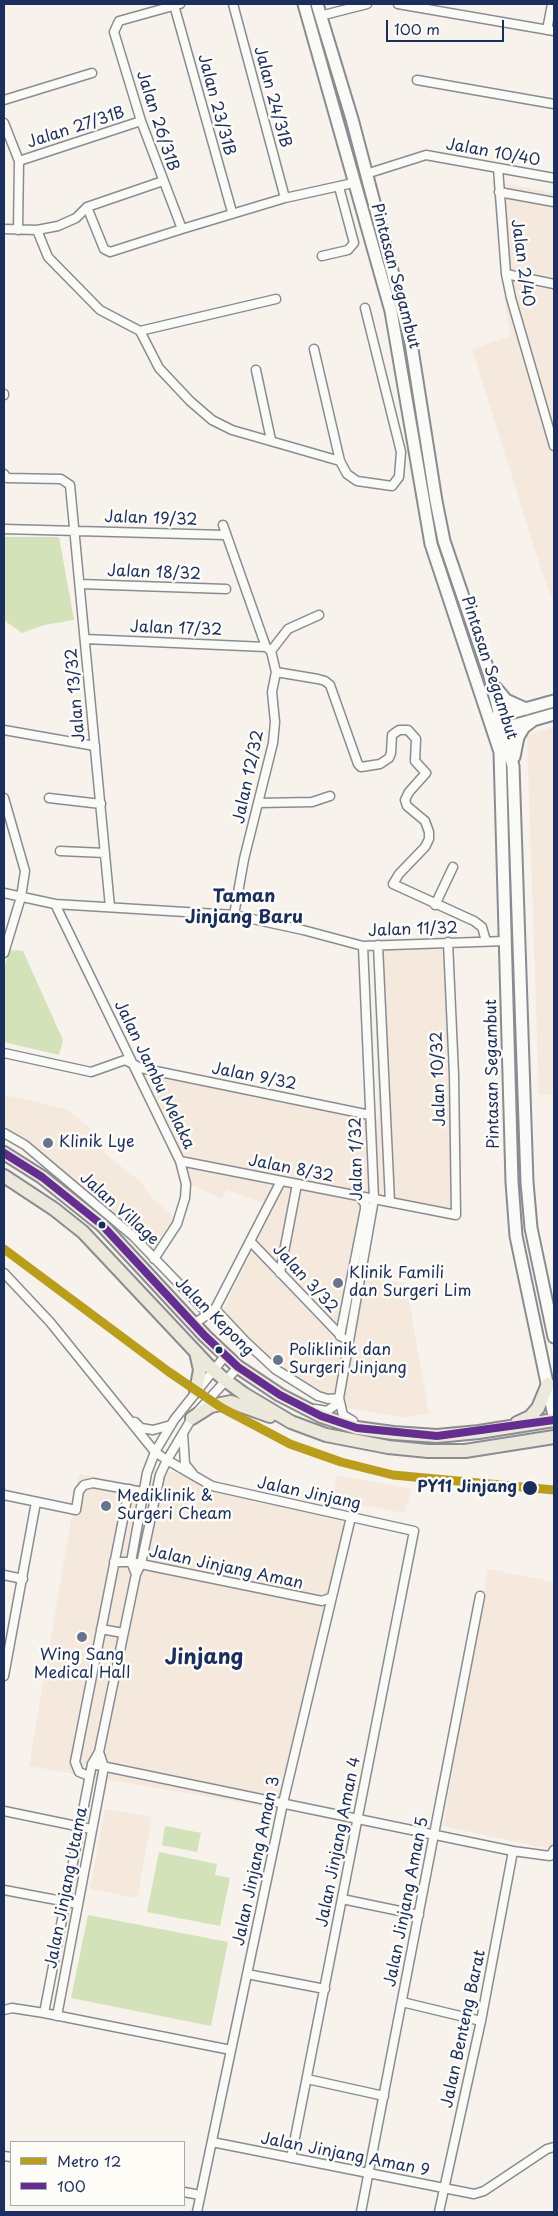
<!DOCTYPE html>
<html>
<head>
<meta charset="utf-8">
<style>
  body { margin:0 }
  #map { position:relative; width:558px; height:2216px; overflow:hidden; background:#f7f2ec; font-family:"Playpen Sans",sans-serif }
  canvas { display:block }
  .frame { position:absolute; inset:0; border:5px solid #1b2f5e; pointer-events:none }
  .legend { position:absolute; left:10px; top:2141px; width:175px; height:65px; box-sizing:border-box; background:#fdfcf7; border:1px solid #a3aaba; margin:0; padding:6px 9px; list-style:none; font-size:15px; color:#1b2f5e }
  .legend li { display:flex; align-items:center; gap:10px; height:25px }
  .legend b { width:25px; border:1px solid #a3aaba }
  .scale { position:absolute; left:386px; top:20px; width:118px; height:22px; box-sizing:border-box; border:2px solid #1b2f5e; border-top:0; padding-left:6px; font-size:15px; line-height:18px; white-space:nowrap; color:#1b2f5e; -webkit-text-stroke:4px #fdfcf7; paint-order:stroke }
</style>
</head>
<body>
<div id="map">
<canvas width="558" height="2216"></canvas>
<div class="frame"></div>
<ul class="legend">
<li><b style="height:6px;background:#bb9d1c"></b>Metro 12</li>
<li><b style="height:6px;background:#662d91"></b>100</li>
</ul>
<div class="scale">100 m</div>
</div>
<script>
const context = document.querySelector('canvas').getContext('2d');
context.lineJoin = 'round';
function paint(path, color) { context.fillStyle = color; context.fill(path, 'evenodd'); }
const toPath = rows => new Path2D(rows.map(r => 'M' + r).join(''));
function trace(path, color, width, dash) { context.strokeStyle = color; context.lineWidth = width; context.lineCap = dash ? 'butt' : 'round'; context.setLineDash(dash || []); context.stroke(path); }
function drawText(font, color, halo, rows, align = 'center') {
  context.font = font + ' "Playpen Sans",sans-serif'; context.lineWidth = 5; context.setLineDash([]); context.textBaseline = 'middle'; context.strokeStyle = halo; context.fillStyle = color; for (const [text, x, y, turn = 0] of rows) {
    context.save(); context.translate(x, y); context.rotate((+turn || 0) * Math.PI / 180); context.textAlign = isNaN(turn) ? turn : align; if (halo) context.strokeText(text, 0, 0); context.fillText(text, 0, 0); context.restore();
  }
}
paint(toPath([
  [492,181,554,193,554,603,542,572,472,349,511,336,506,311],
  [554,727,554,1094,539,1095,527,735],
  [444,946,452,1209,368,1193,357,1273,406,1284,429,1414,401,1417,325,1404,282,1381,222,1312,274,1207,227,1190,222,1199,192,1185,185,1157,143,1072,379,1119,373,950],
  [4,1095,66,1109,88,1126,106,1155,140,1181,153,1199,176,1218,154,1255,27,1142,4,1130],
  [154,1468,351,1513,278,1809,29,1766,79,1474,151,1487],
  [337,1475,411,1489,405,1513,332,1500],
  [488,1569,554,1582,554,1850,443,1826],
  [105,1809,152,1817,137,1898,90,1889]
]), '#f5e8dc');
paint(toPath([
  [4,537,59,537,74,620,44,625,22,633,4,620],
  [9,950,23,951,63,1040,59,1055,4,1042,4,970],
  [165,1826,201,1833,197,1852,162,1845],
  [159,1852,217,1864,215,1875,230,1878,220,1926,147,1912],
  [88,1915,228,1942,211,2026,71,1998]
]), '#d3e2b8');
const street = toPath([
  [180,4,119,21,114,32,141,121,182,229,285,198,353,183],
  [233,4,285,198],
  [398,4,554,31],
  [174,5,232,212],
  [320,16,367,4],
  [547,30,552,4],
  [417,80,554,104],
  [4,100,92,73],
  [4,123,19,161,18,230],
  [19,161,141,121],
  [498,168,506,274,511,298,554,446],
  [366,174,426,155,554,178],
  [499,192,554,202],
  [87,207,104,249,110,252,182,229],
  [4,229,37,230,58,226,76,218,87,207,163,181],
  [37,230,48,257,100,310,140,331,276,299],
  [322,256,348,250,354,243,339,187],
  [506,274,554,284],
  [140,331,159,368,190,401,212,420,232,430,340,461],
  [314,349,340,461,347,474,357,481,392,486,399,477,401,452,365,308],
  [256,370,271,440],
  [4,395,4,394],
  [4,474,7,478,61,479,70,485,110,907],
  [223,525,266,647,271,651,276,672,272,692,275,722,273,743,244,859,234,915],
  [4,529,225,535],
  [80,584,226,589],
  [85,639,266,647],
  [271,651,288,629,319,615],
  [276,672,318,679,325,681,330,685,358,764,361,767,380,764,389,758,391,753,392,735,399,730,408,730,416,739,415,761,426,773,409,792,405,800,407,806,425,821,429,832,429,839,425,847,399,874,393,884,474,921,482,927,486,941],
  [4,730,95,746],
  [4,798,25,871,21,897,4,953],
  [49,798,101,804],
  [259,803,312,802,330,796],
  [60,851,105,853],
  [4,893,55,904,234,915,303,930,363,946,505,941],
  [55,904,180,1161,186,1184,185,1198,177,1224,154,1259],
  [435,905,453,867],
  [378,945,390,1202],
  [4,1053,91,1072,125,1060,141,1068,370,1115],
  [4,1133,25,1145,133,1236,209,1315],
  [180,1161,456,1215,454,1075,448,942],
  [250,1241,342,1337],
  [4,1273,50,1322,155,1452,167,1460,212,1486,414,1531,291,2158],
  [280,1273,297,1184],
  [215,1309,246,1342,275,1369,318,1396,328,1399,339,1398],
  [194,1324,215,1309,281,1181],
  [340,1336,365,1209,365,1204,359,1196],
  [315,1409,327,1411,334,1406,338,1399],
  [353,1421,343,1415,339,1398,374,1199,363,946],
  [135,1422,141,1428,153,1430,171,1425],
  [183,1433,185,1464,193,1474],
  [4,1495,76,1510,79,1491,84,1485,93,1483,143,1492],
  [114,1562,131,1562,322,1601,332,1597],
  [136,1574,131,1562,147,1473,155,1452,174,1420,225,1356],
  [4,1575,23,1579],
  [101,1629,123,1633],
  [4,1676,36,1502],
  [92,1764,513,1851,550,1856,554,1850],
  [89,1776,79,1772,75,1762,129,1489],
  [4,1811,91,1829],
  [4,1890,78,1904],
  [342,1899,419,1915],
  [247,1974,325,1989],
  [402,2002,481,2021],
  [4,2010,12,2008,44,2013,231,2050],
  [44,2013,92,1764,99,1752,136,1574,141,1564,160,1475,167,1460,192,1418,238,1367],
  [57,2016,104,1767,99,1752],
  [307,2079,384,2096],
  [212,2142,474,2194,484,2191,547,2149,554,2147],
  [4,2156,11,2157],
  [184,2192,200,2195],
  [197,2212,283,1803,351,1517],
  [361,2212,480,1596],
  [439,2212,481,2021,513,1851]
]);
const secondary = toPath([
  [304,4,391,311,431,544,500,752,512,1182,516,1236,554,1416],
  [317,4,352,119,411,343,436,501,444,541,489,673,513,766,527,1182,531,1228,554,1337],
  [496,688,506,700,526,709],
  [496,717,554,701],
  [498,730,554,714],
  [514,757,518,737,524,727,532,721]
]);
const primary = toPath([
  [4,1153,42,1177,102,1225,205,1336,238,1367,280,1395,321,1416,357,1428,393,1433,437,1436,479,1432,554,1420],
  [4,1176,54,1209,83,1232,209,1366,225,1380,244,1394,291,1422,326,1435,388,1447,428,1451,465,1451,554,1437],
  [196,1352,200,1370,196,1391],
  [192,1418,211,1406,231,1402,270,1416],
  [517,1423,530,1417,538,1408,548,1384]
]);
trace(street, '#8a8c92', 11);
trace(secondary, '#8a8c92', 15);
trace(primary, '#8a8c92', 16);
trace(street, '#fafaf7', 8);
trace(secondary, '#fafaf7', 11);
trace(primary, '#ece9dc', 12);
trace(toPath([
  [4,1153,42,1177,102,1225,205,1336,238,1367,280,1395,321,1416,357,1428,437,1436,554,1420]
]), '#662d91', 8);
trace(toPath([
  [4,1249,169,1372,222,1408,290,1444,341,1462,393,1475,554,1490]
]), '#bb9d1c', 9);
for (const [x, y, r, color] of [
  [48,1143,6,"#687390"],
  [102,1225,4.5,"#1b2f5e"],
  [338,1283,6,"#687390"],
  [219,1350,4.5,"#1b2f5e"],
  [278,1360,6,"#687390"],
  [530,1488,8,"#1b2f5e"],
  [106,1506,6,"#687390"],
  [82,1637,6,"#687390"]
]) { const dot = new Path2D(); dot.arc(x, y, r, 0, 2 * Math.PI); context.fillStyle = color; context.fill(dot); trace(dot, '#fdfcf7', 2); }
drawText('16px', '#1b2f5e', '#fdfcf7', [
  ["Jalan 24/31B",272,97,75],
  ["Jalan 23/31B",216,105,75],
  ["Jalan 26/31B",157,121,72],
  ["Jalan 27/31B",76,128,-18],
  ["Jalan 10/40",493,153,10],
  ["Jalan 2/40",522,263,82],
  ["Pintasan Segambut",395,276,75],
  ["Jalan 19/32",151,519,2],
  ["Jalan 18/32",154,573,2],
  ["Jalan 17/32",176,629,2],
  ["Pintasan Segambut",489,668,72],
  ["Jalan 13/32",76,695,-95],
  ["Jalan 12/32",249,777,-78],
  ["Jalan 11/32",413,930,-2],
  ["Pintasan Segambut",493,1074,-91],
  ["Jalan Jambu Melaka",154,1075,64],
  ["Jalan 9/32",254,1077,11],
  ["Jalan 10/32",439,1079,-92],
  ["Jalan 1/32",357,1159,-91],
  ["Jalan 8/32",291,1169,11],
  ["Jalan Village",119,1209,42],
  ["Jalan 3/32",305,1279,47],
  ["Jalan Kepong",214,1317,45],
  ["Jalan Jinjang",309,1494,12],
  ["Jalan Jinjang Aman",226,1568,12],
  ["Jalan Jinjang Aman 4",339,1842,-79],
  ["Jalan Jinjang Aman 3",257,1861,-78],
  ["Jalan Jinjang Utama",67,1888,-79],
  ["Jalan Jinjang Aman 5",407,1902,-79],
  ["Jalan Benteng Barat",464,2029,-78],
  ["Jalan Jinjang Aman 9",345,2155,11]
]);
drawText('16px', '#1b2f5e', '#fdfcf7', [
  ["Klinik Lye",59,1143],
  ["Klinik Famili",349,1274],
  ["dan Surgeri Lim",349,1292],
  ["Poliklinik dan",289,1351],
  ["Surgeri Jinjang",289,1369],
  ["Mediklinik &",117,1497],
  ["Surgeri Cheam",117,1515],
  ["Wing Sang",82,1656,"center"],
  ["Medical Hall",82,1674,"center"]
], 'left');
drawText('bold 16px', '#1b2f5e', '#fdfcf7', [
  ["PY11 Jinjang",517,1488]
], 'right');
drawText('bold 18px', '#1b2f5e', '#fdfcf7', [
  ["Taman",244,897],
  ["Jinjang Baru",244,918]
]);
drawText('bold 21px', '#1b2f5e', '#fdfcf7', [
  ["Jinjang",204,1658]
]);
</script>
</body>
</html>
